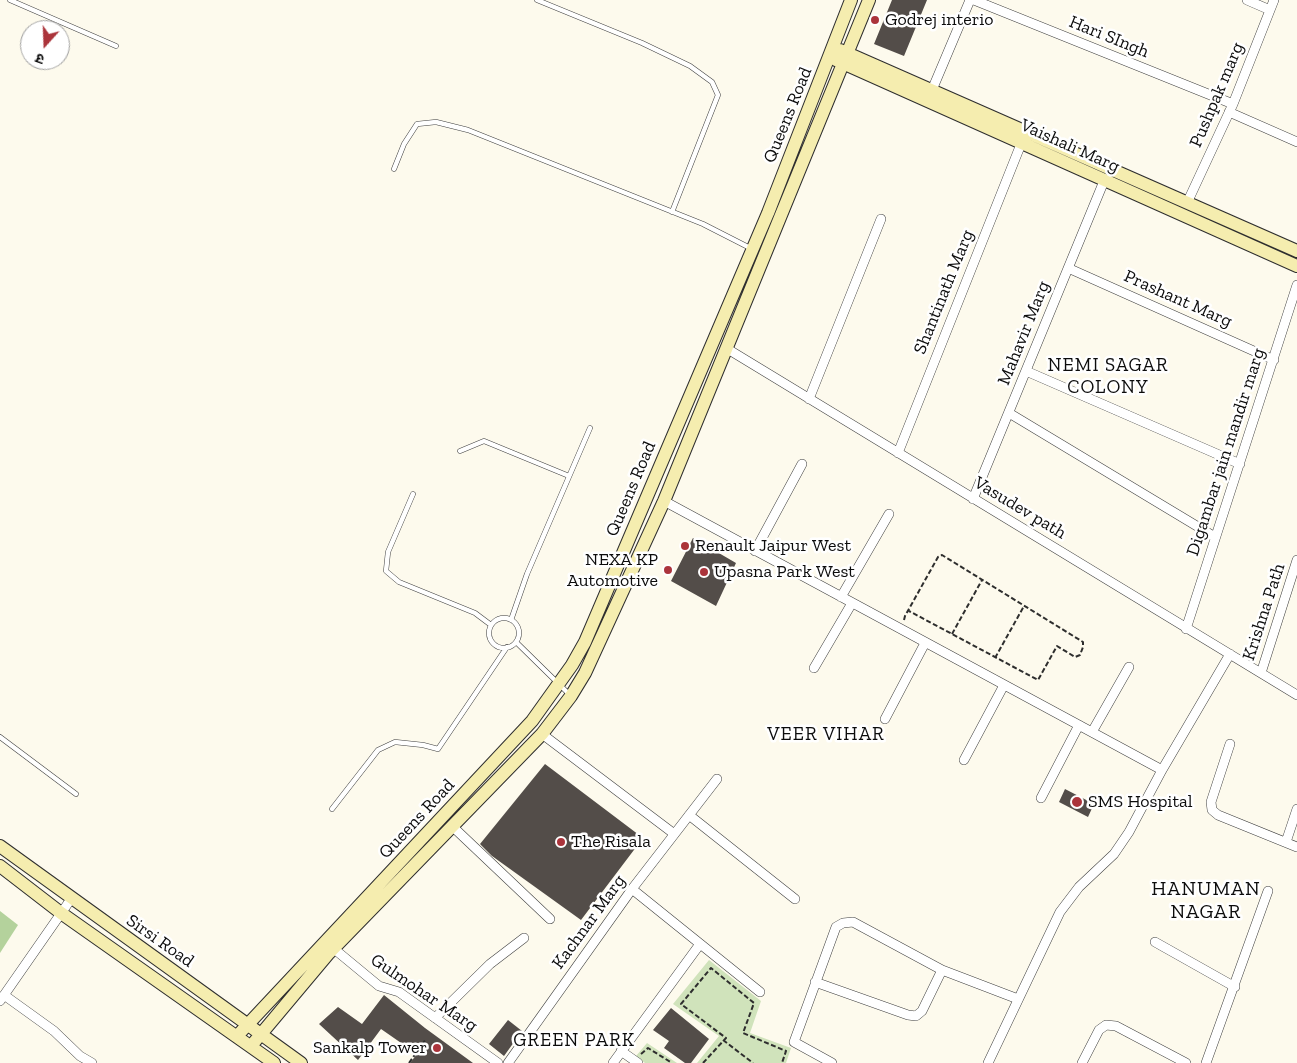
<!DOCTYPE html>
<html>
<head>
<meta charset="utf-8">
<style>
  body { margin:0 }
  #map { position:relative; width:1297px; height:1063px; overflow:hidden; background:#fdfaed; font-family:"Zilla Slab","Noto Sans Devanagari",serif }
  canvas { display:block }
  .north { position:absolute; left:20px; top:20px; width:50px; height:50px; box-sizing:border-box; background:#fff; border:1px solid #9e9e9e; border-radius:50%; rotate:200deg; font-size:14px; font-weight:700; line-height:20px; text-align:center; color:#0c0c0c }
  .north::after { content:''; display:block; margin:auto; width:18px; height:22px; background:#ab343b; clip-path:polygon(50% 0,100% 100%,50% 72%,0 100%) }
</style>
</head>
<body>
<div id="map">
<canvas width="1297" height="1063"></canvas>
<div class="north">उ</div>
</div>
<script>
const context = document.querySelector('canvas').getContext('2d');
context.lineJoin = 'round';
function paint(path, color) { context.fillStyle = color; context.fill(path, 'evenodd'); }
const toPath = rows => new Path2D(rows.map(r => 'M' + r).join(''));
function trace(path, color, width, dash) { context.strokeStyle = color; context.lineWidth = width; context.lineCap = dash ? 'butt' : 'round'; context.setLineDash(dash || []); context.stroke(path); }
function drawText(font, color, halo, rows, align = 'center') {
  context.font = font + ' "Zilla Slab",serif'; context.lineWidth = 5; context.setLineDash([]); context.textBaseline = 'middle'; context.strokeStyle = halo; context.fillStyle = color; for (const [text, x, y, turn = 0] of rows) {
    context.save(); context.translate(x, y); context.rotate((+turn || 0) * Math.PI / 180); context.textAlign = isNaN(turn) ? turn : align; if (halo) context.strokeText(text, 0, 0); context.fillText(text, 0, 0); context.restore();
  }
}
paint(toPath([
  [709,960,761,1001,750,1033,791,1048,786,1063,697,1063,719,1036,673,1004],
  [647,1043,677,1063,645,1063,636,1056]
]), '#d0e3bb');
paint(toPath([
  [0,911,18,925,0,953]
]), '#b4d29c');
paint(toPath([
  [892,0,927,0,904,56,874,44],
  [693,538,736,563,716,606,671,581],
  [545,764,643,838,581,920,492,856,480,844],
  [1065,789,1094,804,1088,817,1059,802],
  [384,995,425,1028,473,1063,410,1063,417,1054,381,1029,358,1060,319,1024,338,1007,362,1024],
  [671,1008,709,1039,691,1063,685,1063,664,1048,669,1041,653,1030],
  [508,1020,522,1031,504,1056,489,1044]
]), '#534d49');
const lane = toPath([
  [10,0,116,46],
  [537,0,642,43,690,66,712,82,718,95,672,212],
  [394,169,404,144,417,124,436,122,468,130,703,224,752,249],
  [460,451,484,441,569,476],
  [413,494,388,552,386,571,399,582,475,613,491,625],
  '489 633a15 15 0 1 1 30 0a15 15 0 1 1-30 0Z',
  [511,620,527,574,590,428],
  [516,642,570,695],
  [0,737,76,794],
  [332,809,378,750,395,742,423,745,438,749,507,647]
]);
const street = toPath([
  [974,0,1233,104],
  [1247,0,1270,10],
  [932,90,970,0],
  [1229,112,1297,142],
  [1187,203,1233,104,1274,0],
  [1068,268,1274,360],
  [726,348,1297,695],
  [1026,371,1240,464],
  [809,399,881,219],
  [1009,413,1215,537],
  [898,453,1021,144],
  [973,499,1104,181],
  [664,501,1162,770],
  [755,551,802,464],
  [841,597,889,514],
  [1186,629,1297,285],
  [814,668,852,603],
  [1261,673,1297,560],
  [885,719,925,643],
  [1092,732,1129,667],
  [542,734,673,833],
  [1230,744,1211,802,1212,810,1218,815,1297,847],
  [964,760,1004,685],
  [1041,798,1079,725],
  [689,815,795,899],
  [452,826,550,919],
  [1286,842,1297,809],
  [632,889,760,992],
  [1155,942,1235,987],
  [333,948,379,986,399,992,498,1063],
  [815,982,908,1015,916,1016,922,1011,942,970],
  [4,995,54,1031,80,1056,92,1063],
  [0,1001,71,899],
  [435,1018,490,964,524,938],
  [621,1051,638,1063],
  [508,1063,632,889,717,779],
  [613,1063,700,944],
  [832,1063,794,1042,836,927,843,923,853,922,942,970,1018,999],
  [988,1063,1060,912,1079,887,1114,854,1129,832,1162,770,1230,654],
  [1082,1063,1099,1030,1106,1025,1116,1026,1186,1063],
  [1206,1063,1268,891]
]);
const secondary = toPath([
  [840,50,1297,251],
  [836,60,1297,266],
  [0,846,301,1063],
  [0,866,61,913,274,1063],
  [237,1036,532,721,572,665,585,642,768,213,851,0],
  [251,1046,329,953,542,734,571,696,585,673,664,501,869,0]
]);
trace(lane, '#3f3f3f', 5.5);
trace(street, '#3f3f3f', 10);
trace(secondary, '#2e2e2e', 14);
trace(toPath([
  [904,620,905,616,938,557,942,555,1083,642,1083,647,1080,655,1075,657,1057,646,1038,680,909,611],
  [952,634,982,580],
  [995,658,1024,606],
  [723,1040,753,1063],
  [641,1054,648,1048,672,1063],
  [409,1063,426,1039],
  [703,1063,726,1038,681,1004,711,968,754,1003,743,1033,786,1051,782,1063]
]), '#2e2e2e', 2, [5, 2.5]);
trace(lane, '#fff', 4.5);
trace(street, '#fff', 9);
trace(secondary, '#f5edaf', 12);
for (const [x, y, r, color] of [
  [875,20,5,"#ab343b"],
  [685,546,5,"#ab343b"],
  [668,570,5,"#ab343b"],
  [704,572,5,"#ab343b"],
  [1077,802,6,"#ab343b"],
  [561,842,5,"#ab343b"],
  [437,1048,5,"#ab343b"]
]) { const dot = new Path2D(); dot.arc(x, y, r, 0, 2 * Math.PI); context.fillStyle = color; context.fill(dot); trace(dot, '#fff', 2); }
drawText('18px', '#0c0c0c', '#fff', [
  ["Godrej interio",885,20],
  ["Renault Jaipur West",695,546],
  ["NEXA KP",658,560,"right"],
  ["Automotive",658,581,"right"],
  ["Upasna Park West",714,572],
  ["SMS Hospital",1088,802],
  ["The Risala",571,842],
  ["Sankalp Tower",427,1048,"right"]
], 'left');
drawText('18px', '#0c0c0c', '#fff', [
  ["Hari SIngh",1109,37,22],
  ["Pushpak marg",1217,95,-67],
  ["Queens Road",788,115,-68],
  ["Vaishali Marg",1070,146,24],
  ["Shantinath Marg",944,292,-68],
  ["Prashant Marg",1178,299,24],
  ["Mahavir Marg",1024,333,-68],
  ["Digambar jain mandir marg",1226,452,-72],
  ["Queens Road",631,489,-67],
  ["Vasudev path",1020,508,31],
  ["Krishna Path",1264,612,-72],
  ["Queens Road",417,819,-47],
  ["Kachnar Marg",589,922,-54],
  ["Sirsi Road",160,941,35],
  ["Gulmohar Marg",424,993,34]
]);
context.letterSpacing = '1px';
drawText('19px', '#0c0c0c', '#fff', [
  ["NEMI SAGAR",1108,366],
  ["COLONY",1108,388],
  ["VEER VIHAR",826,735],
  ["GREEN PARK",574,1041]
]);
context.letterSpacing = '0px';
context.letterSpacing = '1px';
drawText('20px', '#0c0c0c', '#fff', [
  ["HANUMAN",1206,889],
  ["NAGAR",1206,912]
]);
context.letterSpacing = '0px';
</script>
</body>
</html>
